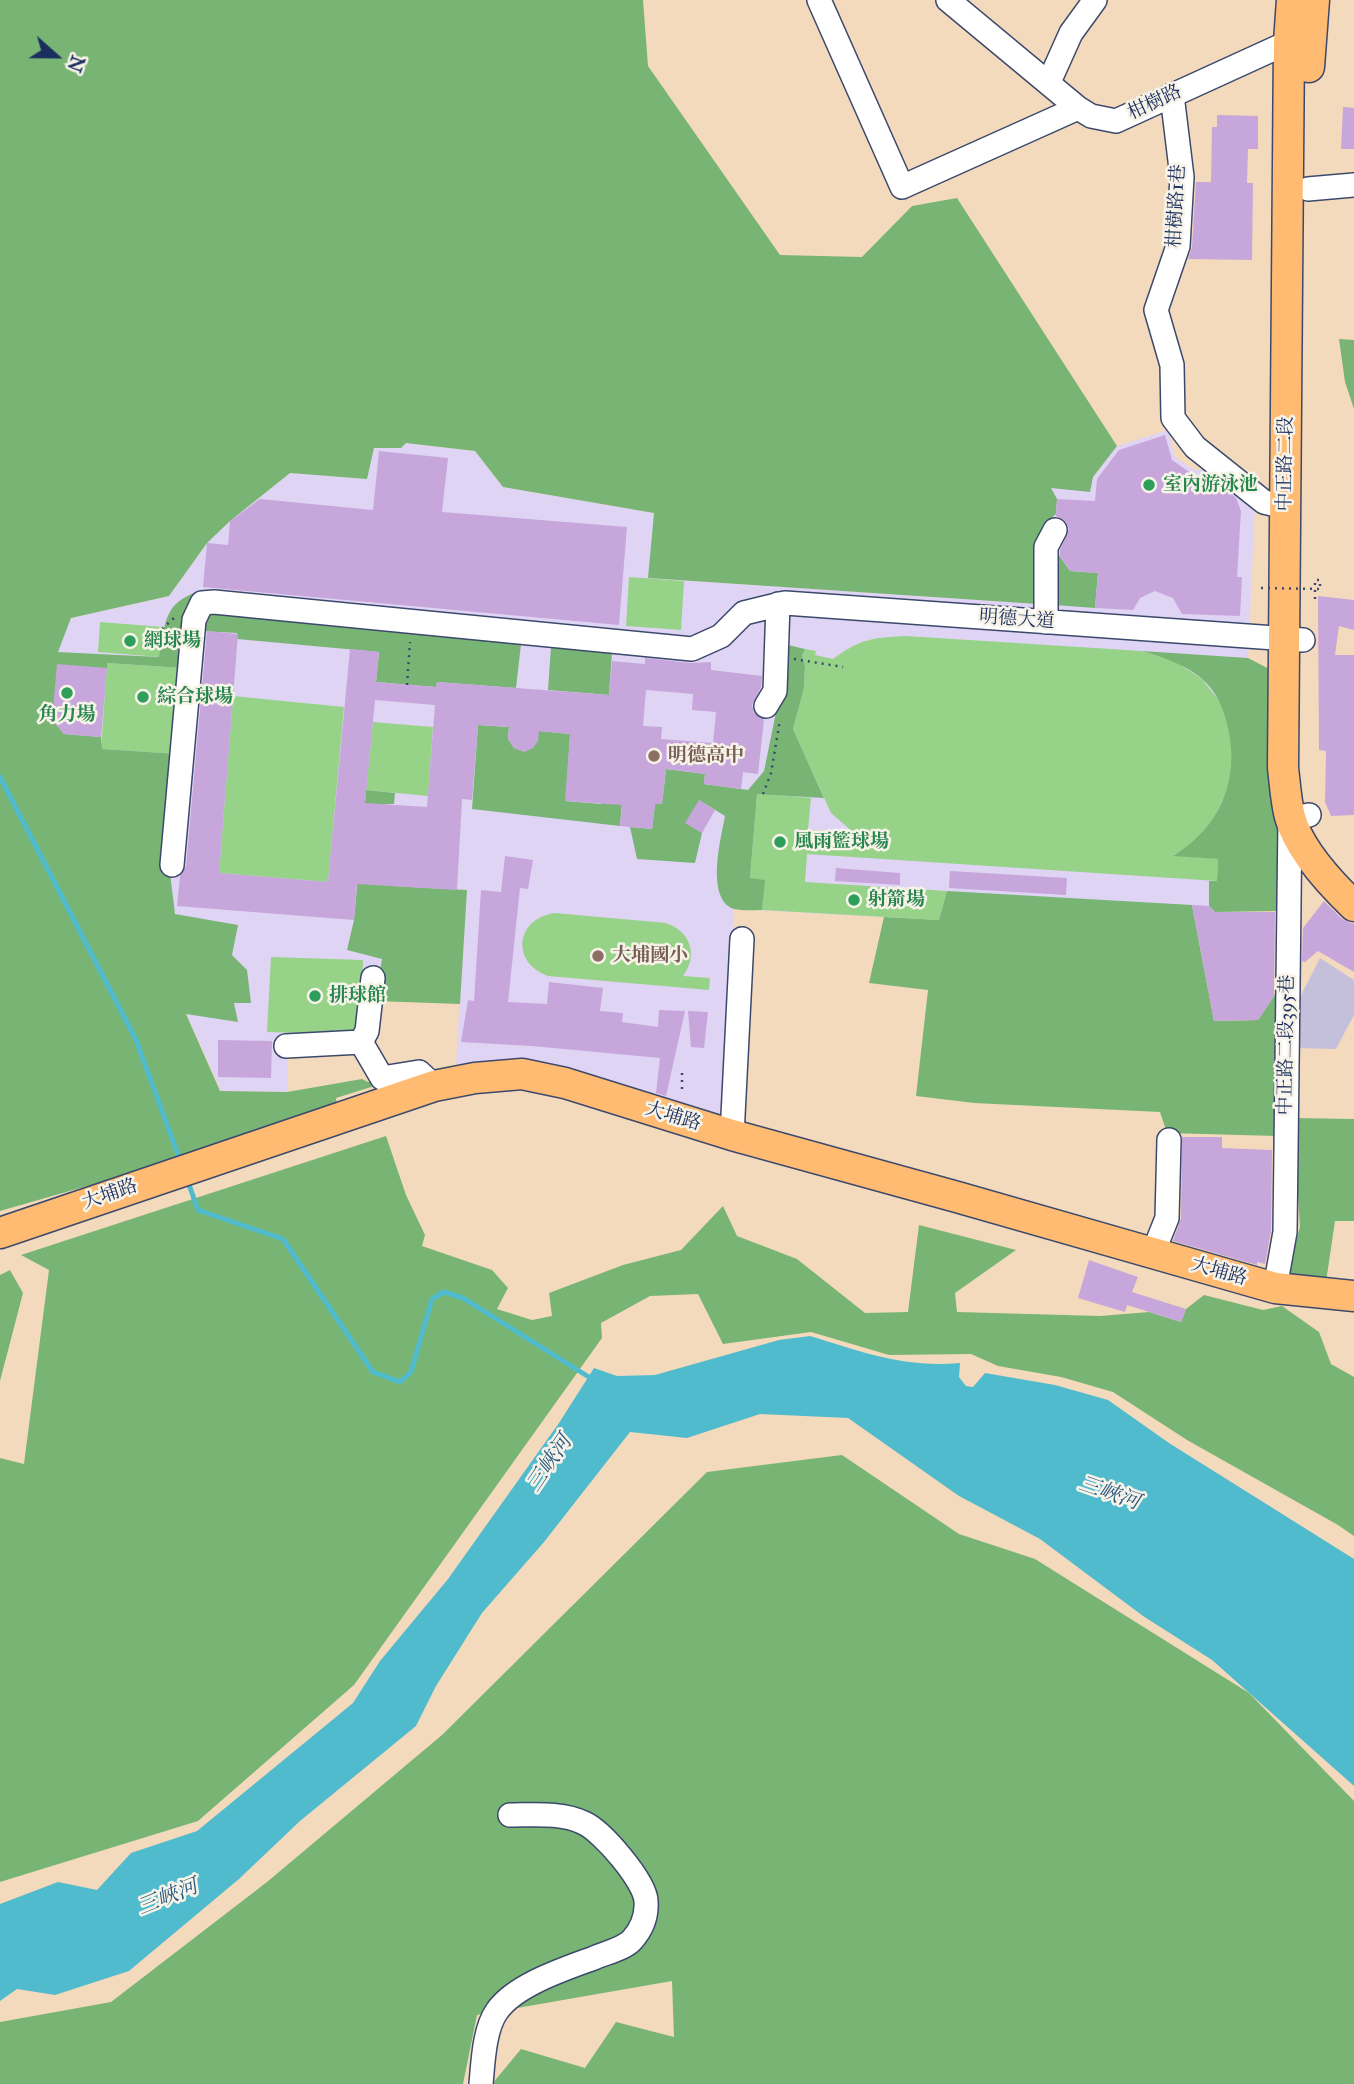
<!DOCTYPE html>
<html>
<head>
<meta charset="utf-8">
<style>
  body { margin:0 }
  #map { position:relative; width:1354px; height:2084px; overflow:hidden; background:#f4dabc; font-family:"IM FELL Great Primer",serif }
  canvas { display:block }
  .north { position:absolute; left:21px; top:21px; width:70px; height:70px; -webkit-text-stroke:5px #f7f3e8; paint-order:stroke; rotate:111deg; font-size:19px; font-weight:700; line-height:28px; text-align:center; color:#1b2f5e }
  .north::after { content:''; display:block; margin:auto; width:24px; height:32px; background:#1b2f5e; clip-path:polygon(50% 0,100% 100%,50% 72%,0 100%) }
</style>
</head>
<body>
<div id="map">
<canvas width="1354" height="2084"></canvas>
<div class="north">N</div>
</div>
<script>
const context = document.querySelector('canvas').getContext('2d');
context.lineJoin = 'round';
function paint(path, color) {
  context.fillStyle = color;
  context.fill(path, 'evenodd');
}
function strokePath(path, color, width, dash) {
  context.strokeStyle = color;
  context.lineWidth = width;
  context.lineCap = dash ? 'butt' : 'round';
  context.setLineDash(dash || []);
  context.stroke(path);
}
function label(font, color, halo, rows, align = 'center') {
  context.font = font + ' "IM FELL Great Primer","Noto Serif TC",serif';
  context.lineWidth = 5;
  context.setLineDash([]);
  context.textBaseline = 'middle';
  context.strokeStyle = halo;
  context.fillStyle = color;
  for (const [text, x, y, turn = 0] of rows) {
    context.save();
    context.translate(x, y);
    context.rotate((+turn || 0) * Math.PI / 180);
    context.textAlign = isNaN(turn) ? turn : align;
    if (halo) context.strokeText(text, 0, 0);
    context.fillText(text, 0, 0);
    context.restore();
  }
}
paint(new Path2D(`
  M1168 430 1175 457 1194 470H1213L1255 503 1237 908 939 920 734 909 727 1116 536 1069 456 1064 466 890 394 886 370 1032 288 1051 287 1092 221 1091 186 1013 65 766 53 720 57 652 71 618 169 596 207 543 230 521 290 473 366 479 374 448H400L406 443 475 451 503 487 655 513 649 578 983 600 1051 488 1093 477 1117 446Z`), '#e0d4f4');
paint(new Path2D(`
  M1320 958 1354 980V1015L1336 1049 1293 1048 1294 1009Z`), '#c4c0db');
paint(new Path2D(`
  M629 577 684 581 681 630 626 626Z
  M100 622 162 627 160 657 98 652Z
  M906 636 1142 651 1173 660 1202 679 1224 707 1232 745 1230 784 1215 816 1194 843 1174 855 1218 859 1217 881 807 854 805 882 947 891 939 920 762 910 764 880 750 879 757 793 811 798 808 830 853 832 831 813 793 729 804 688 805 666 802 656 805 649 816 651 815 655 833 659C862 638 872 638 906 636Z
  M107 663 183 668 178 754 101 749Z
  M233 696 344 707 328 882 219 873Z
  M373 722 433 727 428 796 366 790Z
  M555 913 666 923C690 931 699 955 683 976L710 978 709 990 548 976C510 962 516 918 555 913Z
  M271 957 363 960 360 1035 267 1032Z`), '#96d388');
paint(new Path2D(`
  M0 0H643L648 66 780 255 862 257 912 206 957 198 1117 446 1093 477 1090 492 1051 488 1057 499 1056 514C1031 533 1038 575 1038 604L648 578 654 513 503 487 475 451 406 443 401 448H374L367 479 290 473 230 521 207 543 169 596 71 618 58 652 159 657C165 622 164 600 204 590L189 620 183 668 107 663V669L53 720 64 734 101 737 102 749 178 754 169 865 175 914 238 925 232 955 247 970 251 1003H234L238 1022 186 1014 220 1091 287 1092 362 1079 368 1082 400 1077V1078L336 1098 338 1114 0 1211Z
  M1339 339 1354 340V409L1345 382Z
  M1054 548 1070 571 1098 573 1095 608 1055 605Z
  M213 608 521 644 516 688 437 682 436 687 376 682 379 652 237 639V633L199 631Z
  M784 644 805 649 802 656 805 666 804 688 793 729 824 798 757 794 750 878 765 880 762 910C754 910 742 911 734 909 705 899 721 838 725 816L699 800 702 833 695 863 637 859 630 827 652 829 655 804H662L666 769 705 774 704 784 748 790 764 771 783 678Z
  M551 647 612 652 609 695 548 690Z
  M1142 651 1248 658 1277 673 1282 820 1280 911 1215 912 1209 906V881H1217L1218 859 1173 856C1219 828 1240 781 1228 728 1224 709 1216 690 1200 677 1183 664 1163 657 1142 651Z
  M478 725 509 727 508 739 514 748 539 731 570 734 566 801 601 804 605 742 627 744 620 826 472 809Z
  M366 790 395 793 394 804H385L394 886 467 890 460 1004 375 1001 382 959 347 950 354 920Z
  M947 891 1192 905 1214 1021 1258 1020 1280 987 1277 1136 1167 1133 1160 1112 974 1103 916 1096 928 990 869 983 884 917 939 920Z
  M1293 1118 1354 1119V1221H1335L1326 1282H1284L1300 1227Z
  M386 1136 406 1195 425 1235 422 1246 492 1270 508 1288 497 1309 532 1320 552 1316 549 1293 623 1265 681 1250 723 1206 737 1236 797 1259 865 1313 908 1312 919 1225 1016 1250 955 1293 957 1312 1100 1316 1149 1312 1181 1322 1186 1309 1204 1295 1263 1310 1282 1306 1319 1332 1331 1364 1354 1377V1536L1338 1525 1187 1440 1113 1392 1061 1377 998 1366 971 1354 889 1355 811 1332 723 1344 698 1294 650 1296 601 1323 602 1338 354 1685 198 1821 0 1882V1458L24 1464 49 1270 21 1255Z
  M10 1270 23 1293 0 1381V1275Z
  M842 1455 959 1534 1035 1559 1249 1693 1354 1801V2084H492L521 2049 585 2068 616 2022 674 2037 672 1981 477 2015 463 2084H0V2022L111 2002 267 1882 442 1735 707 1472Z`), '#78b574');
paint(new Path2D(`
  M810 1336C863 1352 903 1368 960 1363L959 1377 966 1386 973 1387 985 1373 1055 1385 1108 1400 1169 1443 1354 1559V1786L1212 1660 1143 1616 1040 1539 959 1496 848 1418 760 1414 687 1438 630 1432 544 1542 482 1613 436 1686 416 1726 300 1821 239 1879 129 1971 55 1995 17 1989 0 2001V1904L58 1882 97 1890 131 1853 197 1831 353 1703 380 1661 448 1579 559 1423 594 1368 617 1376 655 1375 779 1340Z`), '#51bbce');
strokePath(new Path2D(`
  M0 777 136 1040 180 1160
  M187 1179 198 1210 283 1239 373 1372 400 1382 411 1372 432 1299 444 1292 463 1298 592 1379`), '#51bbce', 5);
paint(new Path2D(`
  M1343 107 1354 108V149H1341Z
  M1217 115 1258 116V149H1248L1247 183H1253L1252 260 1188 259 1192 247 1196 182H1211L1212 127H1217Z
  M1165 435 1172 460 1198 478 1226 490 1236 498 1241 511 1237 577H1242L1240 616 1182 614 1173 598 1155 591 1140 598 1133 610 1095 608 1098 573 1070 571 1060 556V550L1069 529 1066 522 1056 516 1057 499 1095 501 1097 479 1119 450Z
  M379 451 448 458 442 512 627 527 619 625 203 587 207 543 228 545 230 521 260 499 373 510Z
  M1318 596 1354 600V630L1339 626 1335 655H1354V815L1331 816 1325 802 1326 751 1319 750Z
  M207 631 238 634 219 873 328 882 350 649 379 652 376 682 436 687 437 682 609 695 612 661 645 664V658L691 663 711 662V670L762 676 761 687 752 705 754 713 764 720 758 774 743 772 741 789 704 784 705 774 666 769 662 804H655L652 829 620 826 622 805 565 801 570 734 539 731 538 741 533 748 524 752 514 748 508 739 509 727 478 725 472 800 462 799 457 890 357 884 354 920 177 906 180 876 186 866ZM646 690 693 694 692 710 716 712 713 743 661 739 662 727 643 726ZM375 700 435 705 427 807 365 803Z
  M57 664 107 668 101 737 64 734 52 720Z
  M699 800 715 810 702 833 685 823Z
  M505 856 533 860 528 889 520 888 508 1002 547 1004 549 982 603 988 600 1011 623 1013 622 1022 658 1027 659 1010 685 1011 666 1096 656 1093 660 1058 532 1046 461 1042 468 1000 474 1001 481 890 501 892Z
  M836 868 900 873V885L835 881Z
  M950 871 1067 878 1066 895 949 888Z
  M1324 901 1342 919 1354 924V972L1318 951 1305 962 1302 961 1303 928Z
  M1192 905 1209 906 1215 912H1275L1274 996 1258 1020 1214 1021Z
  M688 1011 708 1012 704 1048 691 1047Z
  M218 1040 272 1041 271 1078 218 1077Z
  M1182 1137H1222V1148L1272 1150 1271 1231 1265 1264 1257 1262V1265L1173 1241 1181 1218Z
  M1089 1260 1138 1277 1132 1292 1186 1309 1181 1322 1127 1305 1125 1312 1078 1298Z`), '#c7a6db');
const minor = new Path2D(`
  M819 0 902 187 1078 108
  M948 0 1078 108 1091 116 1116 121 1289 42H1302
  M1049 82 1071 33 1095 0
  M1172 95 1182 177 1178 246 1156 310 1172 365 1173 418 1195 447 1264 502 1285 507
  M1308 189 1354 185
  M1046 622V547L1055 530
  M766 706 775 691 778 604
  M172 865 194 620 202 603 214 602 692 649 721 636 744 613 785 603 1303 640
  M361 1042 367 1031 373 978
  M286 1046 361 1042 382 1078 419 1072 434 1086
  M732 1135 742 939
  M1153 1253 1167 1218 1169 1140
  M1275 1288 1285 1232 1290 819 1309 815
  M481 2084C483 2063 484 2029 497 2011 515 1985 564 1969 594 1958 605 1953 624 1949 632 1940 642 1929 647 1915 646 1901 645 1881 602 1831 584 1823 562 1812 533 1815 510 1815`);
const major = new Path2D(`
  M1292 0 1289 42 1283 768C1285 784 1286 802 1290 817 1299 850 1330 883 1354 906
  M1309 67 1314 0
  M0 1233 434 1086 475 1078 522 1074 565 1083 732 1135 957 1197 1275 1288 1354 1296`);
strokePath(minor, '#3c496c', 26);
strokePath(major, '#3c496c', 33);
strokePath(new Path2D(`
  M1315 599V580H1320V589
  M162 629 175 617
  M794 659 843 667
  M407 685 410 642
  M763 794 771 773 780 720
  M682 1073V1094`), '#3c496c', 2.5, [2, 5]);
strokePath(minor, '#fff', 23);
strokePath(major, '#ffbb71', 30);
strokePath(new Path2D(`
  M1261 588 1320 589`), '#3c496c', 2.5, [2, 5]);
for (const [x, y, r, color] of [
  [1149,485,7,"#2e9e5b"],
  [130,641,7,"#2e9e5b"],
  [67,693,7,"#2e9e5b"],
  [143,697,7,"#2e9e5b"],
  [654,756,7,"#8d6e63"],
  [780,842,7,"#2e9e5b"],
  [854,900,7,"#2e9e5b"],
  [598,956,7,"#8d6e63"],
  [315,996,7,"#2e9e5b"]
]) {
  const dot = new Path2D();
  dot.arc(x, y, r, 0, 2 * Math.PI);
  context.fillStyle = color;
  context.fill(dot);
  strokePath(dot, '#f7f3e8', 2.5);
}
label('19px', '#1b2f5e', '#f7f3e8', [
  ["柑樹路",1155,103,-25],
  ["柑樹路1巷",1177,206,-87],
  ["中正路二段",1286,464,-89],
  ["明德大道",1017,620,4],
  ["中正路二段395巷",1287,1045,-89],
  ["大埔路",673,1117,17],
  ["大埔路",110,1195,-19],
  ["大埔路",1219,1272,16]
]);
label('bold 19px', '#27864d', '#f7f3e8', [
  ["室內游泳池",1163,485],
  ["網球場",144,641],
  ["綜合球場",157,697],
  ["角力場",67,715,"center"],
  ["風雨籃球場",794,842],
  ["射箭場",868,900],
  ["排球館",329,996]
], 'left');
label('bold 19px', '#785e54', '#f7f3e8', [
  ["明德高中",668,756],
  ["大埔國小",612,956]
], 'left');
label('italic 21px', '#2b5980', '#f7f3e8', [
  ["三峽河",550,1464,-56],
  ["三峽河",1109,1494,19],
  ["三峽河",168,1898,-22]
]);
</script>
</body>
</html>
